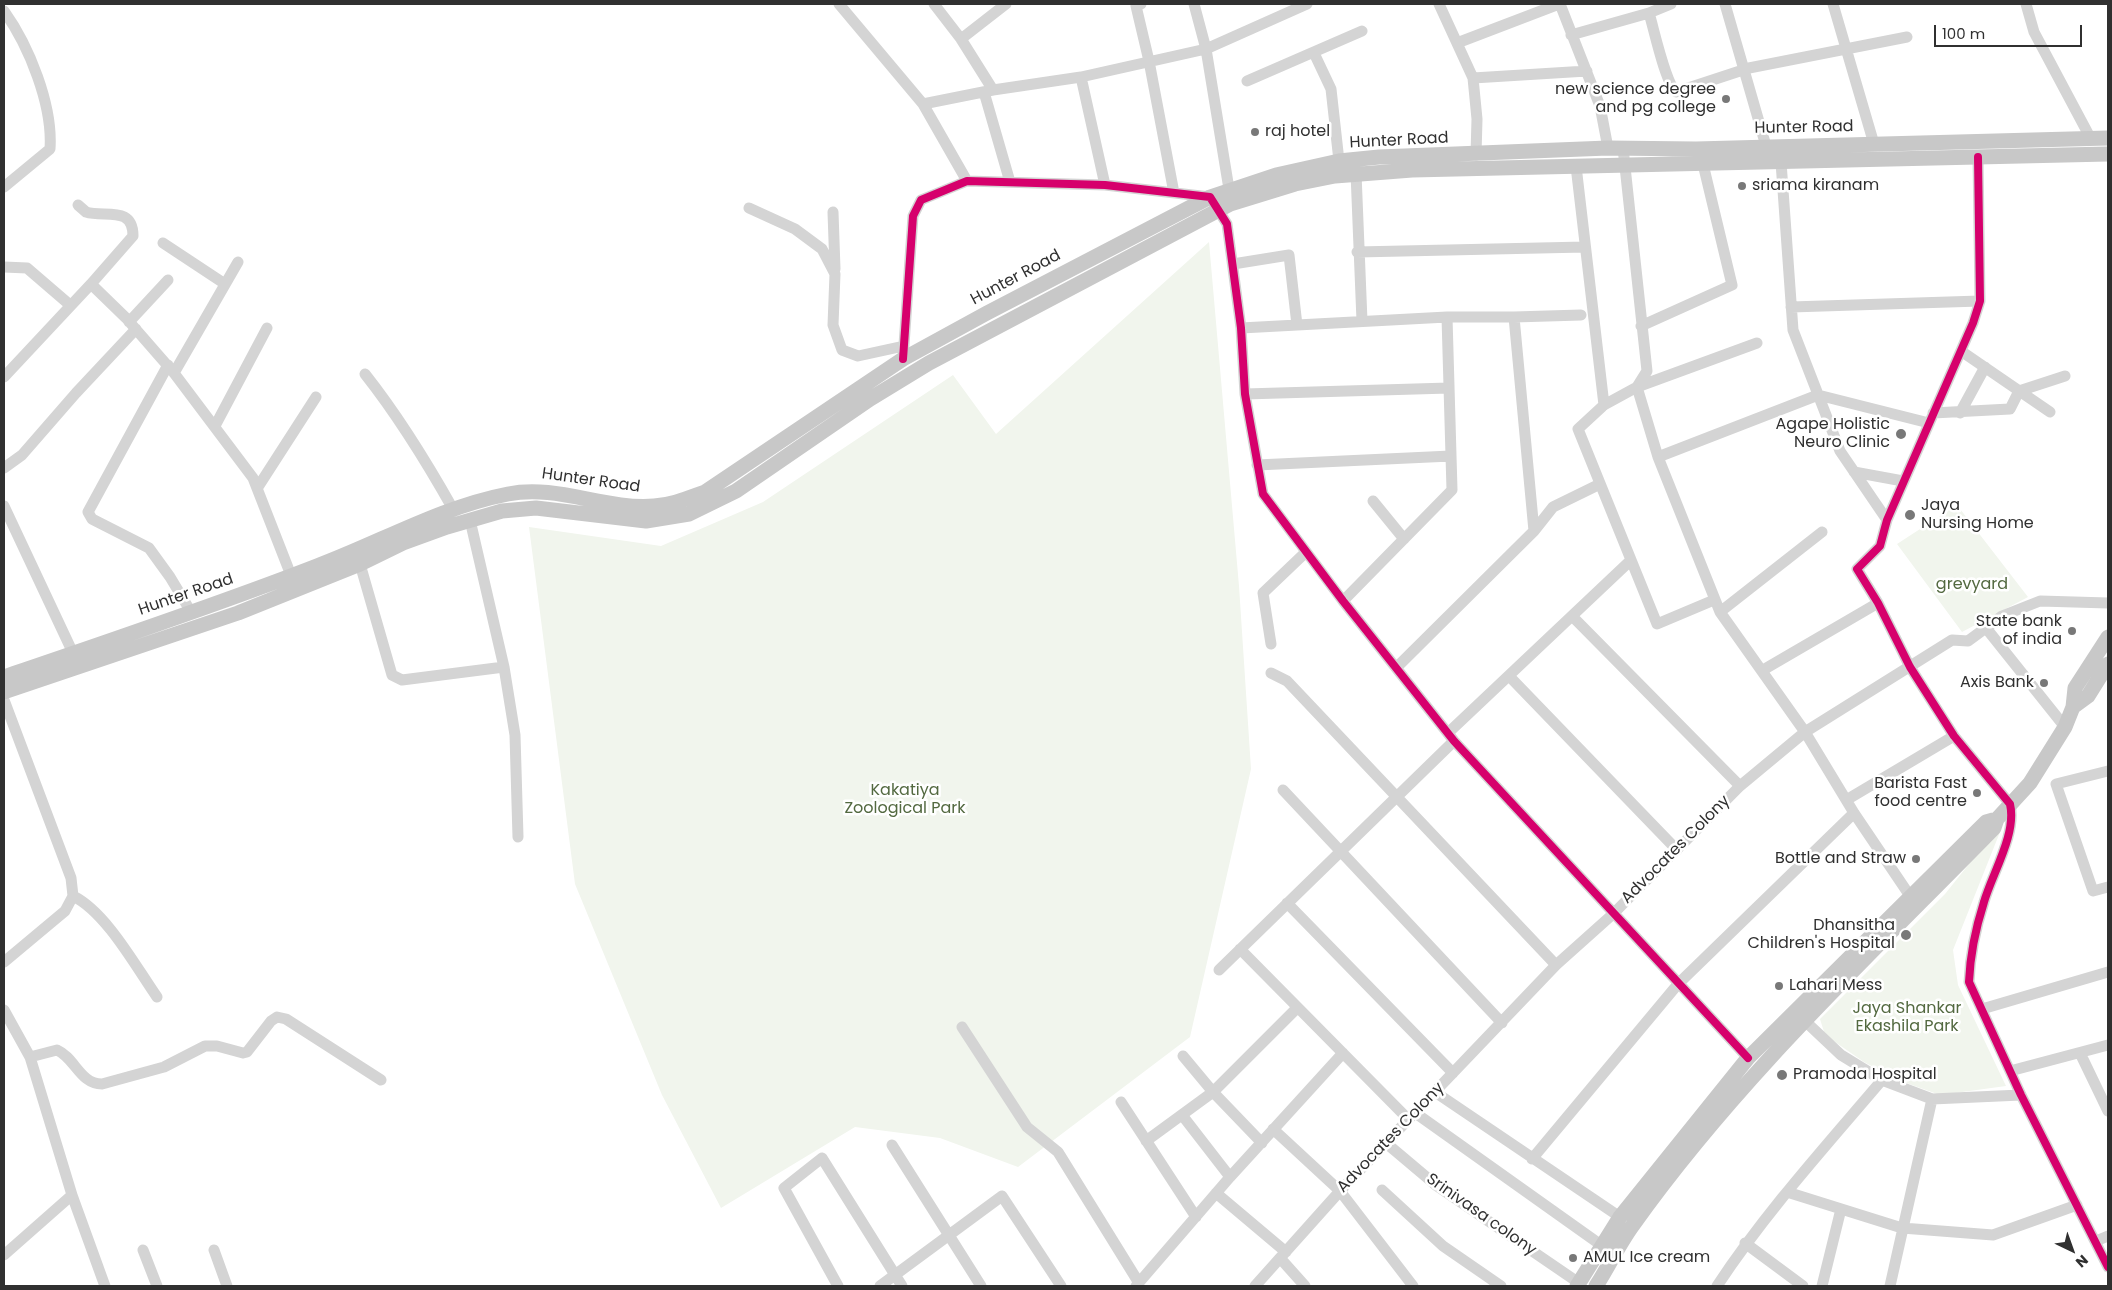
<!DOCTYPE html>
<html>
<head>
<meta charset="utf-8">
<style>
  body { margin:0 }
  #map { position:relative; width:2112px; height:1290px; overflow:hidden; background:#fff; font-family:Poppins,sans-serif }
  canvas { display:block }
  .frame { position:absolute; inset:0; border:5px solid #303030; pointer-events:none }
  .north { position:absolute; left:2047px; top:1225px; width:50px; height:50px; -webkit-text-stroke:4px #fff; paint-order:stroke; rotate:138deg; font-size:14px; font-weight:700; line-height:20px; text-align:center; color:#303030 }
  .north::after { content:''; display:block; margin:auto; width:18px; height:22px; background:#303030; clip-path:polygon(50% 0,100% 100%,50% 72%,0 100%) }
  .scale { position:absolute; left:1934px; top:25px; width:148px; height:22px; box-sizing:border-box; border:2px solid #303030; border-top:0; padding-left:6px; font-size:15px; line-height:18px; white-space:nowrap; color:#303030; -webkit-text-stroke:4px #fff; paint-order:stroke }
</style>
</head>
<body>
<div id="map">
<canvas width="2112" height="1290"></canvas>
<div class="frame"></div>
<div class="north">N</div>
<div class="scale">100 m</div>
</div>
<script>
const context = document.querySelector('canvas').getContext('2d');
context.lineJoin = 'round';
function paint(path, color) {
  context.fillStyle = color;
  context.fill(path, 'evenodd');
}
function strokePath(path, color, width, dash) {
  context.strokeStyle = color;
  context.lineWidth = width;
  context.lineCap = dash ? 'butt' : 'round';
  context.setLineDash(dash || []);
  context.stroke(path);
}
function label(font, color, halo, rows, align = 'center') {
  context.font = font + ' Poppins,sans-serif';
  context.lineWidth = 5;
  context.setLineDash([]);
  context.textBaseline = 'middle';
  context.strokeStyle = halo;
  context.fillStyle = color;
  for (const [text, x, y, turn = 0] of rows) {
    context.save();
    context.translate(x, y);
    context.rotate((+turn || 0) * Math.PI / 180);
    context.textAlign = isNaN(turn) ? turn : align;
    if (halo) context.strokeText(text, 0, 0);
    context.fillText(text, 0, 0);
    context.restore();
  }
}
paint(new Path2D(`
  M1209 242 1239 586 1251 769 1190 1037 1018 1167 940 1138 855 1127 721 1208 662 1095 575 884 529 527 661 546 763 502 953 375 996 434Z
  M1957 505 2028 597 1962 632 1897 544Z
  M1997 829 2000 832 1953 950 1958 985 2006 1086 1940 1095 1898 1080 1864 1062 1825 1035 1820 1019 1945 894Z`), '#f1f5ed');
strokePath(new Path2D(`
  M839 4 923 104 967 181
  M934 4 961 39 993 90
  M1141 4 1136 6 1149 61 1174 193
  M1194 4 1206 49 1229 189
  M1439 4 1473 78 1477 119 1476 155
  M1560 4 1600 106 1608 148
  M1725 4 1766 146
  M1833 4 1874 144
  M2026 4 2034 32 2091 139
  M4 11C29 46 53 105 50 149L4 187
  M1649 13C1654 29 1665 82 1676 92L1749 68 1907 37
  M1571 35 1649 13 1671 4
  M961 39 1006 4
  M1457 43 1559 4
  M1314 53 1331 89 1339 161
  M1081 77 1105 185
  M1473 78 1587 71
  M1247 81 1362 31
  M984 92 1010 182
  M923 104 993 90 1081 77 1206 49 1307 4
  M1623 148 1647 371 1637 387 1658 457 1720 612 1805 732 1854 813 1910 896
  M1978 157 1980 301 1973 323 1887 520 1880 546 1857 569 1878 603 1910 667 1954 736 2010 804C2017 834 1992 874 1984 902 1976 927 1970 956 1969 982L2021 1095 2108 1267
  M1781 162 1793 330 1840 451 1887 520
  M1576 166 1604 405
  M1356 173 1362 321
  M78 205 86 212C104 218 133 205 133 236L91 284 126 318 174 373 253 478 294 583
  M749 208 795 229 822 249 835 274 833 325 842 350 858 356 904 346
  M833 212 835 269
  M163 243 225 284
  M1357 252 1585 247
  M1233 264 1289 255 1297 325
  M4 267 27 268 70 305
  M1791 307 1980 301
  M1514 317 1581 315
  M129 322 168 280
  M1641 326 1732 285 1703 164
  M1241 328 1447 317H1514L1534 531
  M1961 351 2050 412
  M903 359 913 216 921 200 967 181 1105 185 1210 197 1227 224 1241 328 1245 394 1263 494 1343 601 1454 741 1748 1058
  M168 365 88 512 92 519 149 548 170 577 191 612
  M174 373 238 262
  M365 374C399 417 426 461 453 509
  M4 377 91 284
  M1245 394 1449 388
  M1933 413 2010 409 2019 391 2065 376
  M1960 413 1985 367
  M215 426 267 328
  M1658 457 1818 395 1929 423
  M1257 465 1451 456
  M4 468 22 455 76 393 136 329
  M1854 472 1903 481
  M258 487 316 397
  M1373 501 1404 539
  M4 506 73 653
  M470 520 504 667 515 735 518 837
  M360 564 392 675 402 680 504 667
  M1714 600 1657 624 1578 429 1604 405 1637 387 1757 343
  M1343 601 1452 490 1447 317
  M1720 612 1822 532
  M1572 616 1740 786
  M1986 628 2065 727
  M1271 644 1263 593 1306 552
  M1396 668 1534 531 1553 507 1600 484
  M1763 670 1878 603
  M1271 673 1287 681 1556 965
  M1509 676 1677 850
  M4 700 71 878 73 896 65 911 4 962
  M1448 733 1630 561
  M2108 771 2056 784 2093 891 2108 887
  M1283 790 1502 1023
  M1848 799 1954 736
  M73 896C106 912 136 967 157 997
  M1287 903 1453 1073
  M1240 949 1408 1119
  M1219 970 1454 741
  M1982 1009 2108 972
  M4 1010 30 1057 72 1195 105 1286
  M1805 1021 1841 1055 1882 1080 1932 1099 2021 1095
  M962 1027 1027 1127 1058 1152 1139 1283
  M2080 1053 2108 1111
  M1183 1056 1213 1092 1262 1143
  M30 1057 57 1050C75 1058 80 1084 102 1084L164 1067 205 1046H217L243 1053 247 1052 271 1021 277 1017 286 1019 381 1080
  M2010 1071 2108 1045
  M1435 1092 1620 1217
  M1121 1102 1196 1217
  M1414 1112 1601 1245
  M1182 1115 1230 1177
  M1273 1129 1340 1191 1413 1286
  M1146 1141 1213 1092 1297 1008
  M1386 1143 1437 1186 1579 1283
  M892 1145 981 1286
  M1532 1159 1678 984 1854 813
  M1382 1190 1443 1246 1501 1286
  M1787 1192 1902 1228 1993 1235 2077 1205
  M1216 1193 1286 1252
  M2096 1241 2108 1236
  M1745 1243 1803 1286
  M143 1250 157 1286
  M214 1250 227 1286
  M4 1255 72 1195
  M1280 1258 1305 1286
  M838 1286 784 1188 822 1158 902 1286
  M880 1286 1002 1196 1061 1286
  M1136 1286 1230 1177 1343 1053
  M1255 1286 1340 1191 1556 965 1613 914 1740 786 1805 732 1952 640 1968 641 2002 616 2040 601 2108 603
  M1717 1286C1766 1212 1825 1147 1882 1080
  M1822 1286 1841 1209
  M1890 1286 1932 1099`), '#d4d4d4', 11);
strokePath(new Path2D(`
  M4 677C109 641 214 606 317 566 381 542 441 507 508 494 557 484 605 510 654 506 672 505 688 498 705 492L903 359 987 313 1210 197 1276 175 1339 161 1379 157 1608 148 1696 149 2108 138
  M4 692 238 613 360 564 403 543 447 527 502 511 536 508 646 521 689 514 736 491 870 399 929 363 1230 204 1295 184 1335 176 1412 170 2108 154
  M2073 707 2088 696 2108 664
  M1577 1286 1620 1217 1748 1058 1986 822 1993 820
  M1596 1286C1609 1266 1619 1244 1633 1225 1737 1079 1869 956 1994 828L1997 819 2030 783 2065 727 2073 707 2075 688 2108 637`), '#c8c8c8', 15);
strokePath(new Path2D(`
  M1978 157 1980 301 1973 323 1887 520 1880 546 1857 569 1878 603 1910 667 1954 736 2010 804C2017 834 1992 874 1984 902 1976 927 1970 956 1969 982L2021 1095 2108 1267
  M903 359 913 216 921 200 967 181 1105 185 1210 197 1227 224 1241 328 1245 394 1263 494 1343 601 1454 741 1748 1058`), '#d6006c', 8);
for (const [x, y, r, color] of [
  [1726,99,5,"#787878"],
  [1255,132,5,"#787878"],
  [1742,186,5,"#787878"],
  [1901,434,6,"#787878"],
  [1910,515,6,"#787878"],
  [2072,631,5,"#787878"],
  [2044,683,5,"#787878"],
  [1977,793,5,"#787878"],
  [1916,859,5,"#787878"],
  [1906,935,6,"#787878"],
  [1779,986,5,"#787878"],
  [1782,1075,6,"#787878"],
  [1573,1258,5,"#787878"]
]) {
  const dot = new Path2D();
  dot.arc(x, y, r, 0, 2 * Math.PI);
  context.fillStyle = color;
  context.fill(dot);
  strokePath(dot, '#fff', 2);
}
label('16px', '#303030', '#fff', [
  ["new science degree",1716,90],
  ["and pg college",1716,108],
  ["raj hotel",1265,132,"left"],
  ["sriama kiranam",1752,186,"left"],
  ["Agape Holistic",1890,425],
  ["Neuro Clinic",1890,443],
  ["Jaya",1921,506,"left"],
  ["Nursing Home",1921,524,"left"],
  ["State bank",2062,622],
  ["of india",2062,640],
  ["Axis Bank",2034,683],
  ["Barista Fast",1967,784],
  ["food centre",1967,802],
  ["Bottle and Straw",1906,859],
  ["Dhansitha",1895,926],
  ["Children's Hospital",1895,944],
  ["Lahari Mess",1789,986,"left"],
  ["Pramoda Hospital",1793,1075,"left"],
  ["AMUL Ice cream",1583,1258,"left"]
], 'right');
label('16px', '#303030', '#fff', [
  ["Hunter Road",1804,128,-1],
  ["Hunter Road",1399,141,-3],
  ["Hunter Road",1016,278,-28],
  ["Hunter Road",591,481,8],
  ["Hunter Road",186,595,-19],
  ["Advocates Colony",1676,850,-45],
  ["Advocates Colony",1391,1138,-46],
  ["Srinivasa colony",1481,1215,35]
]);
label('16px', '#536940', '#fff', [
  ["grevyard",1972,585],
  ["Kakatiya",905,791],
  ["Zoological Park",905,809],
  ["Jaya Shankar",1907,1009],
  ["Ekashila Park",1907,1027]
]);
</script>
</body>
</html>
